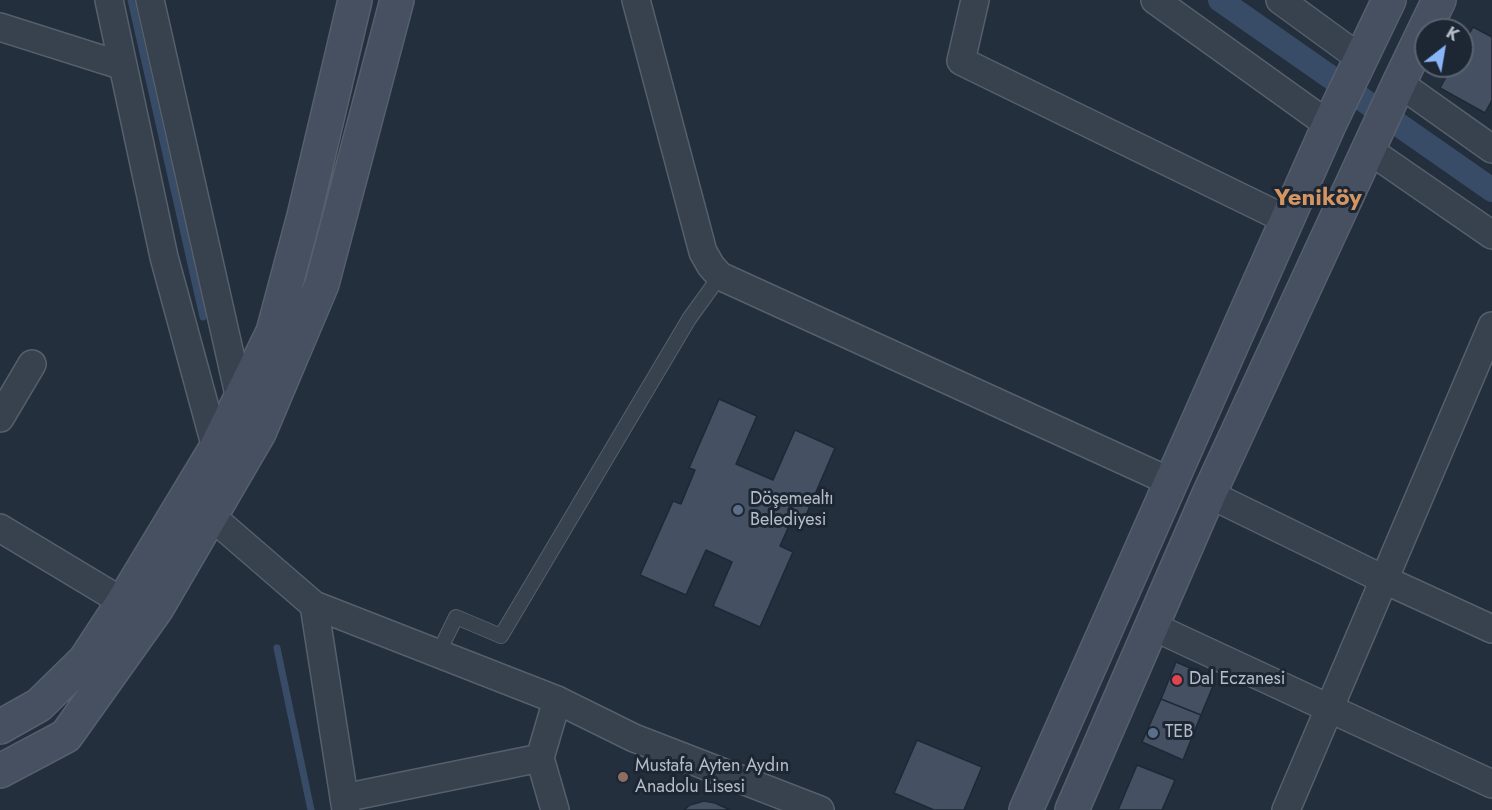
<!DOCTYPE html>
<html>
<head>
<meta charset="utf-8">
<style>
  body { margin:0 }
  #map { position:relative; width:1492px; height:810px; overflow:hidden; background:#242f3e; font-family:Jost,sans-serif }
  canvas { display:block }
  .north { position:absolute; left:1414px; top:18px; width:60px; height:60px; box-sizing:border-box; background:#1d2633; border:2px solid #59626f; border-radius:50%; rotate:31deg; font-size:16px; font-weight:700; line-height:24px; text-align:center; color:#b4bcc9 }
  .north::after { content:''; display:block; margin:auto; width:21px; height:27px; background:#8ab4f8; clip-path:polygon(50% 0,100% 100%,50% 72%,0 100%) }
</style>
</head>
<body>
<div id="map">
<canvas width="1492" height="810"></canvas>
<div class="north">K</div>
</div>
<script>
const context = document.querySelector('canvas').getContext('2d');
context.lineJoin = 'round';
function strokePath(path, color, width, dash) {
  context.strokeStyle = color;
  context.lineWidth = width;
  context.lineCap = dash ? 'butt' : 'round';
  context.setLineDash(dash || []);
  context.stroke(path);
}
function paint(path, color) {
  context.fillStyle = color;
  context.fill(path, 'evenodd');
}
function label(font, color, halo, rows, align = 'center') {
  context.font = font + ' Jost,sans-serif';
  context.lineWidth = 6;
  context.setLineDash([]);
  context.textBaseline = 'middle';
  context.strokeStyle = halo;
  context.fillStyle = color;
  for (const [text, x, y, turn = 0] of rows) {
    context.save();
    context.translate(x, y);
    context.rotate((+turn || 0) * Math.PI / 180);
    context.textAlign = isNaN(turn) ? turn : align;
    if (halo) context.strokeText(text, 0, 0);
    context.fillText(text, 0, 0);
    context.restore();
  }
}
strokePath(new Path2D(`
  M131 0 203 317
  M277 648 311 810`), '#394c67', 7);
strokePath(new Path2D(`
  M1220 0 1492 190`), '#394c67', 24);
const building = new Path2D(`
  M1473 27 1492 37V100L1485 113 1440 88 1452 66H1462V47Z
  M719 399 757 416 736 464 773 480 795 430 835 448 803 522 793 517 780 546 793 552 760 627 713 606 732 562 706 550 686 595 640 575 673 501 681 504 695 470 689 468Z
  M1176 662 1216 679 1201 715 1161 699Z
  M1161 699 1201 715 1183 760 1142 742Z
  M917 740 982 767 964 810H934L894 793Z
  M1137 765 1175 780 1162 810H1118Z
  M704 801 715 803 730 810H684L690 805Z`);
paint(building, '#455162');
strokePath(building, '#1f2835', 1.5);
const lane = new Path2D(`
  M438 654 456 617 501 636 689 319 720 276`);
const street = new Path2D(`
  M109 0 164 257 216 448 221 459
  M150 0 240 399 245 408
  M636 0 703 252 711 266 720 276 1171 482
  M975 0 961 61 1287 220
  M1155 0 1329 125
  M1280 0 1361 59
  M0 27 123 66
  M1399 83 1492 149
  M1369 150 1492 235
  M0 418 32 364
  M1209 494 1385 580 1492 629
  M211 516 314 605 346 810
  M0 528 123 602
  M314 605 557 700 634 738 820 810
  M1152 626 1492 784
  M540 758 555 810
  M344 798 540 758 557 700
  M1286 810 1492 326`);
const secondary = new Path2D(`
  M0 727 39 705 85 660 123 602 216 448 273 332 304 216 355 0
  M0 771 66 736 157 608 259 433 322 284 397 0
  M1026 810 1329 125 1389 0
  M1072 810 1209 494 1399 83 1439 0`);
strokePath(lane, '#565f6c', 16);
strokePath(street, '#565f6c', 30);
strokePath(secondary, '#565f6c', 36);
strokePath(lane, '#38414e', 14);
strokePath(street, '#38414e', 27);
strokePath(secondary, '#465061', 33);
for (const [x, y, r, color] of [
  [738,510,6,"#5c6f8a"],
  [1177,680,6,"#e0444e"],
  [1153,733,6,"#5c6f8a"],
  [623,777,6,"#8d6e63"]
]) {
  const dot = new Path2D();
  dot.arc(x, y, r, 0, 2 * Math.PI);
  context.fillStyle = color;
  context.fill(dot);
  strokePath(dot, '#1d2633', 2);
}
label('18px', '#b4bcc9', '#1d2633', [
  ["Döşemealtı",750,500],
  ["Belediyesi",750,521],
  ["Dal Eczanesi",1189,680],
  ["TEB",1165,733],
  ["Mustafa Ayten Aydın",635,767],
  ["Anadolu Lisesi",635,788]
], 'left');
label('bold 24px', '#d59563', '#1d2633', [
  ["Yeniköy",1318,199]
]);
</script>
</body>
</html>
